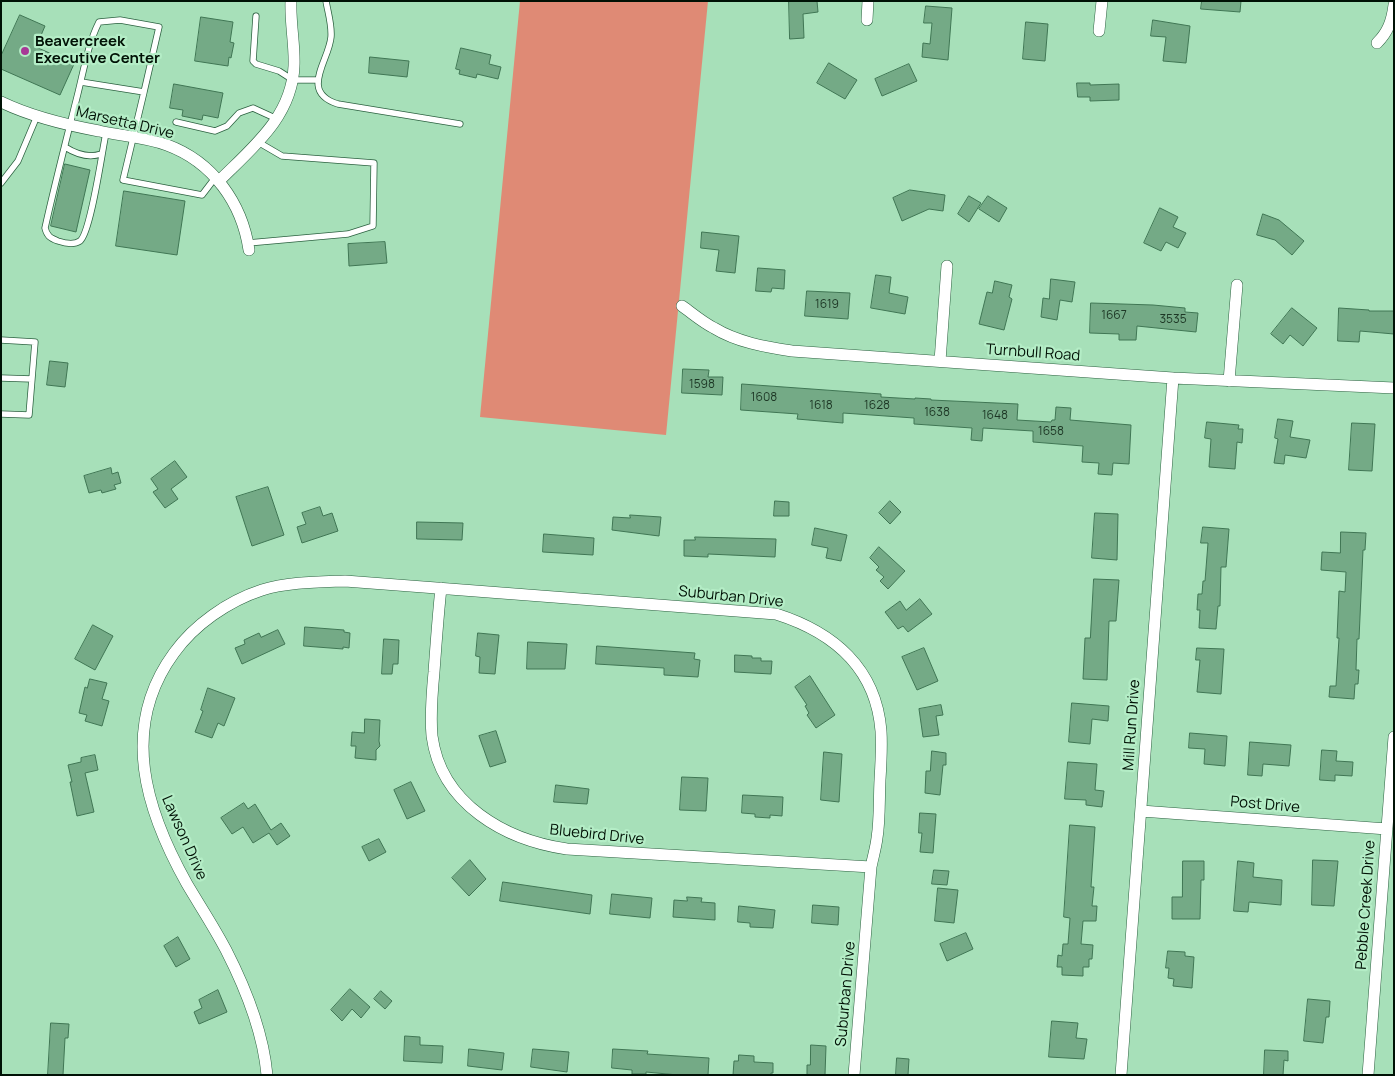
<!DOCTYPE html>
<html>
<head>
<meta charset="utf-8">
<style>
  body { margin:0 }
  #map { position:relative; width:1395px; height:1076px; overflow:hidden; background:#a7e0b9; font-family:Manrope,sans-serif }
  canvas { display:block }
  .frame { position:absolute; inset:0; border:2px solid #001105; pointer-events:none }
</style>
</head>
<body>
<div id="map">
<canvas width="1395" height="1076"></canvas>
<div class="frame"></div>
</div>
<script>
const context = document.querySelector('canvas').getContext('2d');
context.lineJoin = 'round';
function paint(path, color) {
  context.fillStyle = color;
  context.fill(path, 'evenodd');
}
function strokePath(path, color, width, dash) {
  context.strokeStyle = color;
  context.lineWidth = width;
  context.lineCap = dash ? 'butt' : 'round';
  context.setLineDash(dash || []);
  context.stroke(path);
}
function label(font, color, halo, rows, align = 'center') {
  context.font = font + ' Manrope,sans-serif';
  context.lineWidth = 4.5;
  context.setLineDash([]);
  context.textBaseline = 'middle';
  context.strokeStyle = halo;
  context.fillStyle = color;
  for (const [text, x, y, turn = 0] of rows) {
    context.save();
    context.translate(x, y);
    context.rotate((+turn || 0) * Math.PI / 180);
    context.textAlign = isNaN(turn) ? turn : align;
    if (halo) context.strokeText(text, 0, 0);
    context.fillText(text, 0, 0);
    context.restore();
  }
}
paint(new Path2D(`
  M520 1H708L666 435 480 417Z`), '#df8a75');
const building = new Path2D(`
  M789 1H817L818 12 803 14 804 38 790 39Z
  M1202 1H1241L1240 12 1201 9Z
  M926 6 952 8 948 60 922 57 923 43 930 44 932 23H924Z
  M20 15 45 26 36 47 74 64 60 95 1 69V56Z
  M201 17 233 22 230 42 234 43 231 58 229 57 228 66 195 61Z
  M1153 20 1190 26 1186 63 1163 61 1166 37 1151 36Z
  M1026 22 1048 24 1045 61 1023 59Z
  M461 48 491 55 489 64 501 67 498 79 477 74 476 78 459 74 460 70 456 69Z
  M370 57 409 61 407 77 369 73Z
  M829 63 857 80 845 99 817 83Z
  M909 64 917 81 882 96 875 79Z
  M1077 83H1090V85L1119 84V100L1090 101V97H1078Z
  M174 84 223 93 218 118 203 115 202 120 182 116 183 110 170 108Z
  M65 164 90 170 76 232 51 226Z
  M910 190 945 195 943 211 929 209 902 221 893 198Z
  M124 191 185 201 177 255 116 246Z
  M969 196 981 203 969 222 958 214Z
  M988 196 1007 208 999 222 979 209Z
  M1160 208 1178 217 1173 227 1186 233 1178 248 1166 242 1161 251 1144 243Z
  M1263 214 1279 220 1304 241 1292 255 1275 240 1257 235Z
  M702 232 739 236 735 273 716 271 719 250 701 248Z
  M385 242 387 263 349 266 348 244Z
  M758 268 785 270 784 289 772 288 771 292 756 291Z
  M876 275 891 277 889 293 908 297 905 314 871 308Z
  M1051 279 1075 282 1072 302 1060 300 1057 320 1041 317 1043 298 1049 299Z
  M995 281 1012 285 1009 297 1012 299 1004 330 979 324 987 292 992 293Z
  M807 291 850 293 848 319 805 316Z
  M1091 303 1153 305 1185 308V312L1198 313 1196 332 1137 326 1136 340H1119V334L1090 333Z
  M1292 308 1317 328 1303 346 1290 335 1283 344 1271 334Z
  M1339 308 1369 310V311H1394V334L1360 331 1359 342 1338 341Z
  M50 361 68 363 65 387 47 385Z
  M683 369 709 370 708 377H723L722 395 682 393Z
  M742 384 881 394V397L915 399V398L931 399V400L1018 404 1017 420 1051 422 1052 420H1055L1056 407 1071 408 1070 420 1131 425 1129 464 1113 463 1112 475 1098 474 1099 463 1082 462 1083 446 1033 442V431L983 428 982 441 971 440 972 428 914 424V418L843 413V423L797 419 798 414 741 410Z
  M1278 419 1293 421 1290 437 1310 440 1306 458 1285 455 1284 464 1274 463 1278 439 1275 438Z
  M1207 422 1239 425 1238 429H1243L1242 443 1237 442 1235 469 1209 467 1211 439 1205 438Z
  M1352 423 1375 424 1372 471 1349 470Z
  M175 461 187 477 171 489 178 499 165 508 153 492 158 489 151 479Z
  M111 468 112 474 118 472 121 483 114 485 116 489 102 493 101 490 89 493 84 476Z
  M268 487 284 535 252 546 236 497Z
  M775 501 789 502V516H774Z
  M890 501 901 512 890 524 879 513Z
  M320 507 323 516 332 513 338 531 302 543 297 527 306 524 302 513Z
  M1095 513 1118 514 1117 560 1092 558Z
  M630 515 661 517 659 536 612 530 613 517 630 518Z
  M417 522 463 523 462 540 417 539Z
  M1203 527 1229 529 1226 567H1221L1220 606H1218L1216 629 1199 628 1200 610H1197L1198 594H1202L1203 581H1205L1208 543H1201Z
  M815 528 847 535 841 561 826 558 828 548 812 545Z
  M1341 532 1366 533 1365 550H1363L1359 639H1357L1356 670H1359L1358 684H1355L1354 699 1329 697 1330 686H1336L1339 638H1337L1339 591 1345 592 1346 572 1321 570 1322 552 1340 553Z
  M544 534 594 538 593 555 543 552Z
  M695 537 776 539 775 557 708 554V557L684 556V540H695Z
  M879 547 905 571 888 589 880 581 884 577 876 570 879 567 870 558Z
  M1094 579 1119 580 1116 621H1109L1107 680 1083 679 1085 638H1090Z
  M920 599 932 614 908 632 903 626 898 629 885 612 900 601 906 610Z
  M93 625 113 636 95 670 75 659Z
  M305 627 344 630V632L350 633 349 648 343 647V649L304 646Z
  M278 630 285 644 242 664 235 648 245 644 244 640 259 633 261 637Z
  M478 633 499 635 495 674 479 673 480 657 476 656Z
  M384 639 399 640 398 664H393L392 674H382Z
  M528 642 567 644 565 669H527Z
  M597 646 695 653 694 659 700 660 698 677 664 675V668L596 664Z
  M924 648 938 681 917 690 902 657Z
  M1197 648 1224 649 1221 694 1197 692 1200 660H1196Z
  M735 655 752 656V658H761V661H772L771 674 735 672Z
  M810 676 835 715 816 728 807 715 809 713 805 706 807 705 795 687Z
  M90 679 107 683 102 699 109 701 102 726 85 721 87 715 79 713 85 687 87 688Z
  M208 688 235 698 224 726 218 723 212 738 195 732 203 711 201 710Z
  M1072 703 1109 706 1108 721 1092 719 1090 744 1069 742Z
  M941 705 943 715 936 716 939 735 923 737 919 709Z
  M365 719 380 720 379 741 380 746 376 750V760L355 758 356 746H351L352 732 364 733Z
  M496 731 506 762 490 767 479 736Z
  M1190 733 1227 736 1225 766 1204 764 1205 749 1189 748Z
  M1250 742 1291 745 1289 766 1263 764 1262 776 1248 775Z
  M1322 750 1337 751 1336 761 1353 762 1352 776 1335 775V781L1320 780Z
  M932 751 946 753V765H943L940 795 925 793 926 771H930Z
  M824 752 842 754 839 802 821 800Z
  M95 755 98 770 85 773 94 812 77 816 70 782H72L68 765 81 762V758Z
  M1068 762 1097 764 1095 790 1104 791 1102 807 1086 805V800L1065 799Z
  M682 777 708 778 706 811 680 810Z
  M411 782 425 811 407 819 394 790Z
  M556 785 589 789 587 804 554 802Z
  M743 795 783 797 782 816 770 815V818L755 817V814L742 813Z
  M244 803 248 809 255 804 271 830 281 823 290 836 277 845 269 833 253 843 243 827 232 834 221 818Z
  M920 813 936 814 933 853 920 852 922 833H919Z
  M1070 825 1095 827 1091 887H1094L1092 906H1097L1096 921H1083L1081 944 1093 945 1092 959H1089V967H1083V976L1062 975V967H1057L1058 955 1062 956 1063 944H1068L1070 918 1064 917Z
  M379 839 386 852 369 861 362 847Z
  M470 860 486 879 469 896 452 878Z
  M1313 860 1338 861 1334 906 1312 905Z
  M1183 861H1204V880H1201L1200 919H1172V897H1182Z
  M1238 861 1254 863 1253 877 1282 880 1281 905 1249 902 1248 912 1234 911Z
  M934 870 949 871 947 885 932 884Z
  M503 882 592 895 590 914 500 901Z
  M938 888 958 890 954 923 935 921Z
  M612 894 652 898 650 918 610 914Z
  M687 897 702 898 701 902 715 903V920L673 917 674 900 687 901Z
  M813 905 839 907 838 925 812 923Z
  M739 906 775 910 773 928 750 927V923L738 922Z
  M966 933 973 949 947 961 940 944Z
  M178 937 190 959 176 967 164 946Z
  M1168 951 1185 952V956L1194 957 1192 988 1173 986 1174 979 1168 978 1169 968H1166Z
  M350 989 370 1007 361 1018 352 1009 342 1021 331 1010Z
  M218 990 227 1012 199 1024 194 1012 202 1008 199 1000Z
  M381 991 392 1001 385 1009 374 999Z
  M1308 999 1330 1001 1329 1017H1326L1323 1043 1304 1041Z
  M1052 1021 1078 1023 1076 1038 1087 1039 1084 1059 1049 1057Z
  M51 1023 69 1024 68 1038H65L63 1075H48Z
  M405 1036 420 1037V1045L443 1046 442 1063 404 1061Z
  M811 1045 826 1046 825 1075H807V1065H810Z
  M469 1049 504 1053 502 1070 468 1066Z
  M533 1049 569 1052 567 1072 531 1067Z
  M613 1049 648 1051 647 1054 709 1058 708 1075H678L646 1072V1074H632V1070L612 1068Z
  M1265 1050 1288 1051V1061L1284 1060 1283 1075H1264Z
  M739 1055 754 1056V1062L773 1063V1073H771V1075H733L734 1061H738Z
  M897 1058 909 1059 908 1075H896Z`);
paint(building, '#74aa86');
strokePath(building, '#407654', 1);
const lane = new Path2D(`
  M326 1C328 13 332 25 331 37 329 61 299 92 338 104L460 124
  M256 16 253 61 256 64 279 71 293 80H317
  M81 82 144 92 159 27 120 20 99 22C88 44 84 69 78 93 67 137 55 183 45 228 47 236 50 238 58 241 64 243 74 245 80 241 91 232 102 151 106 133
  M144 92 123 180 202 195 215 178
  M176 122 215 131 227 126 239 113 253 108 277 119
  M65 147C76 154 89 158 101 154
  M1 183 18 161 37 116
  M248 243 348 234 373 226 374 163 282 156 258 142
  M1 340 35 342 29 415 1 414
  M1 378 32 379`);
const street = new Path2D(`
  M867 20 868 1
  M1099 31 1102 1
  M1377 43C1388 32 1392 21 1394 5
  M1 102C32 117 66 125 99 131 122 136 145 137 167 145 213 162 242 203 249 250
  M219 181C252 148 292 117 294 66 295 45 290 23 291 1
  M682 306C692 313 702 322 714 328 737 342 765 347 792 351L1173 378 1394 388
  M940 361 947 266
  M1229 381 1237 285
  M441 588C438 616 436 644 434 672 432 693 430 714 432 736 441 804 505 840 567 849L871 867
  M1141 811 1387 829
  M267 1075C263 1031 246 989 226 950 214 927 200 906 187 884 146 811 119 728 174 653 194 625 228 601 262 590 288 582 318 582 345 581L776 614C833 632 876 668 881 731 882 747 881 764 880 780 879 799 880 819 877 838 876 847 873 857 871 867L854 1075
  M1121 1075 1173 378
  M1368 1075 1394 737`);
strokePath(lane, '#2c6140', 7);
strokePath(street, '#2c6140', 12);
strokePath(lane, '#fff', 5.5);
strokePath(street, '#fff', 11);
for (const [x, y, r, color] of [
  [25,51,5,"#a73896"]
]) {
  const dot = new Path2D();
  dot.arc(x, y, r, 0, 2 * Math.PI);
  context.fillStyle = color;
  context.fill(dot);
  strokePath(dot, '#b4edc6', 2);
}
label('12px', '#1d3725', null, [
  ["1619",827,305],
  ["1667",1114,316],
  ["3535",1173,320],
  ["1598",702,385],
  ["1608",764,398],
  ["1618",821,406],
  ["1628",877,406],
  ["1638",937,413],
  ["1648",995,416],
  ["1658",1051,432]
]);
label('bold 15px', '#001105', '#b4edc6', [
  ["Beavercreek",35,42],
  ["Executive Center",35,59]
], 'left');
label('15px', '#001105', '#b4edc6', [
  ["Marsetta Drive",125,123,13],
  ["Turnbull Road",1033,353,4],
  ["Suburban Drive",731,597,6],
  ["Mill Run Drive",1132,725,-86],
  ["Post Drive",1265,805,5],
  ["Bluebird Drive",597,835,6],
  ["Lawson Drive",184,838,66],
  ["Pebble Creek Drive",1366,905,-86],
  ["Suburban Drive",846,994,-85]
]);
</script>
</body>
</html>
